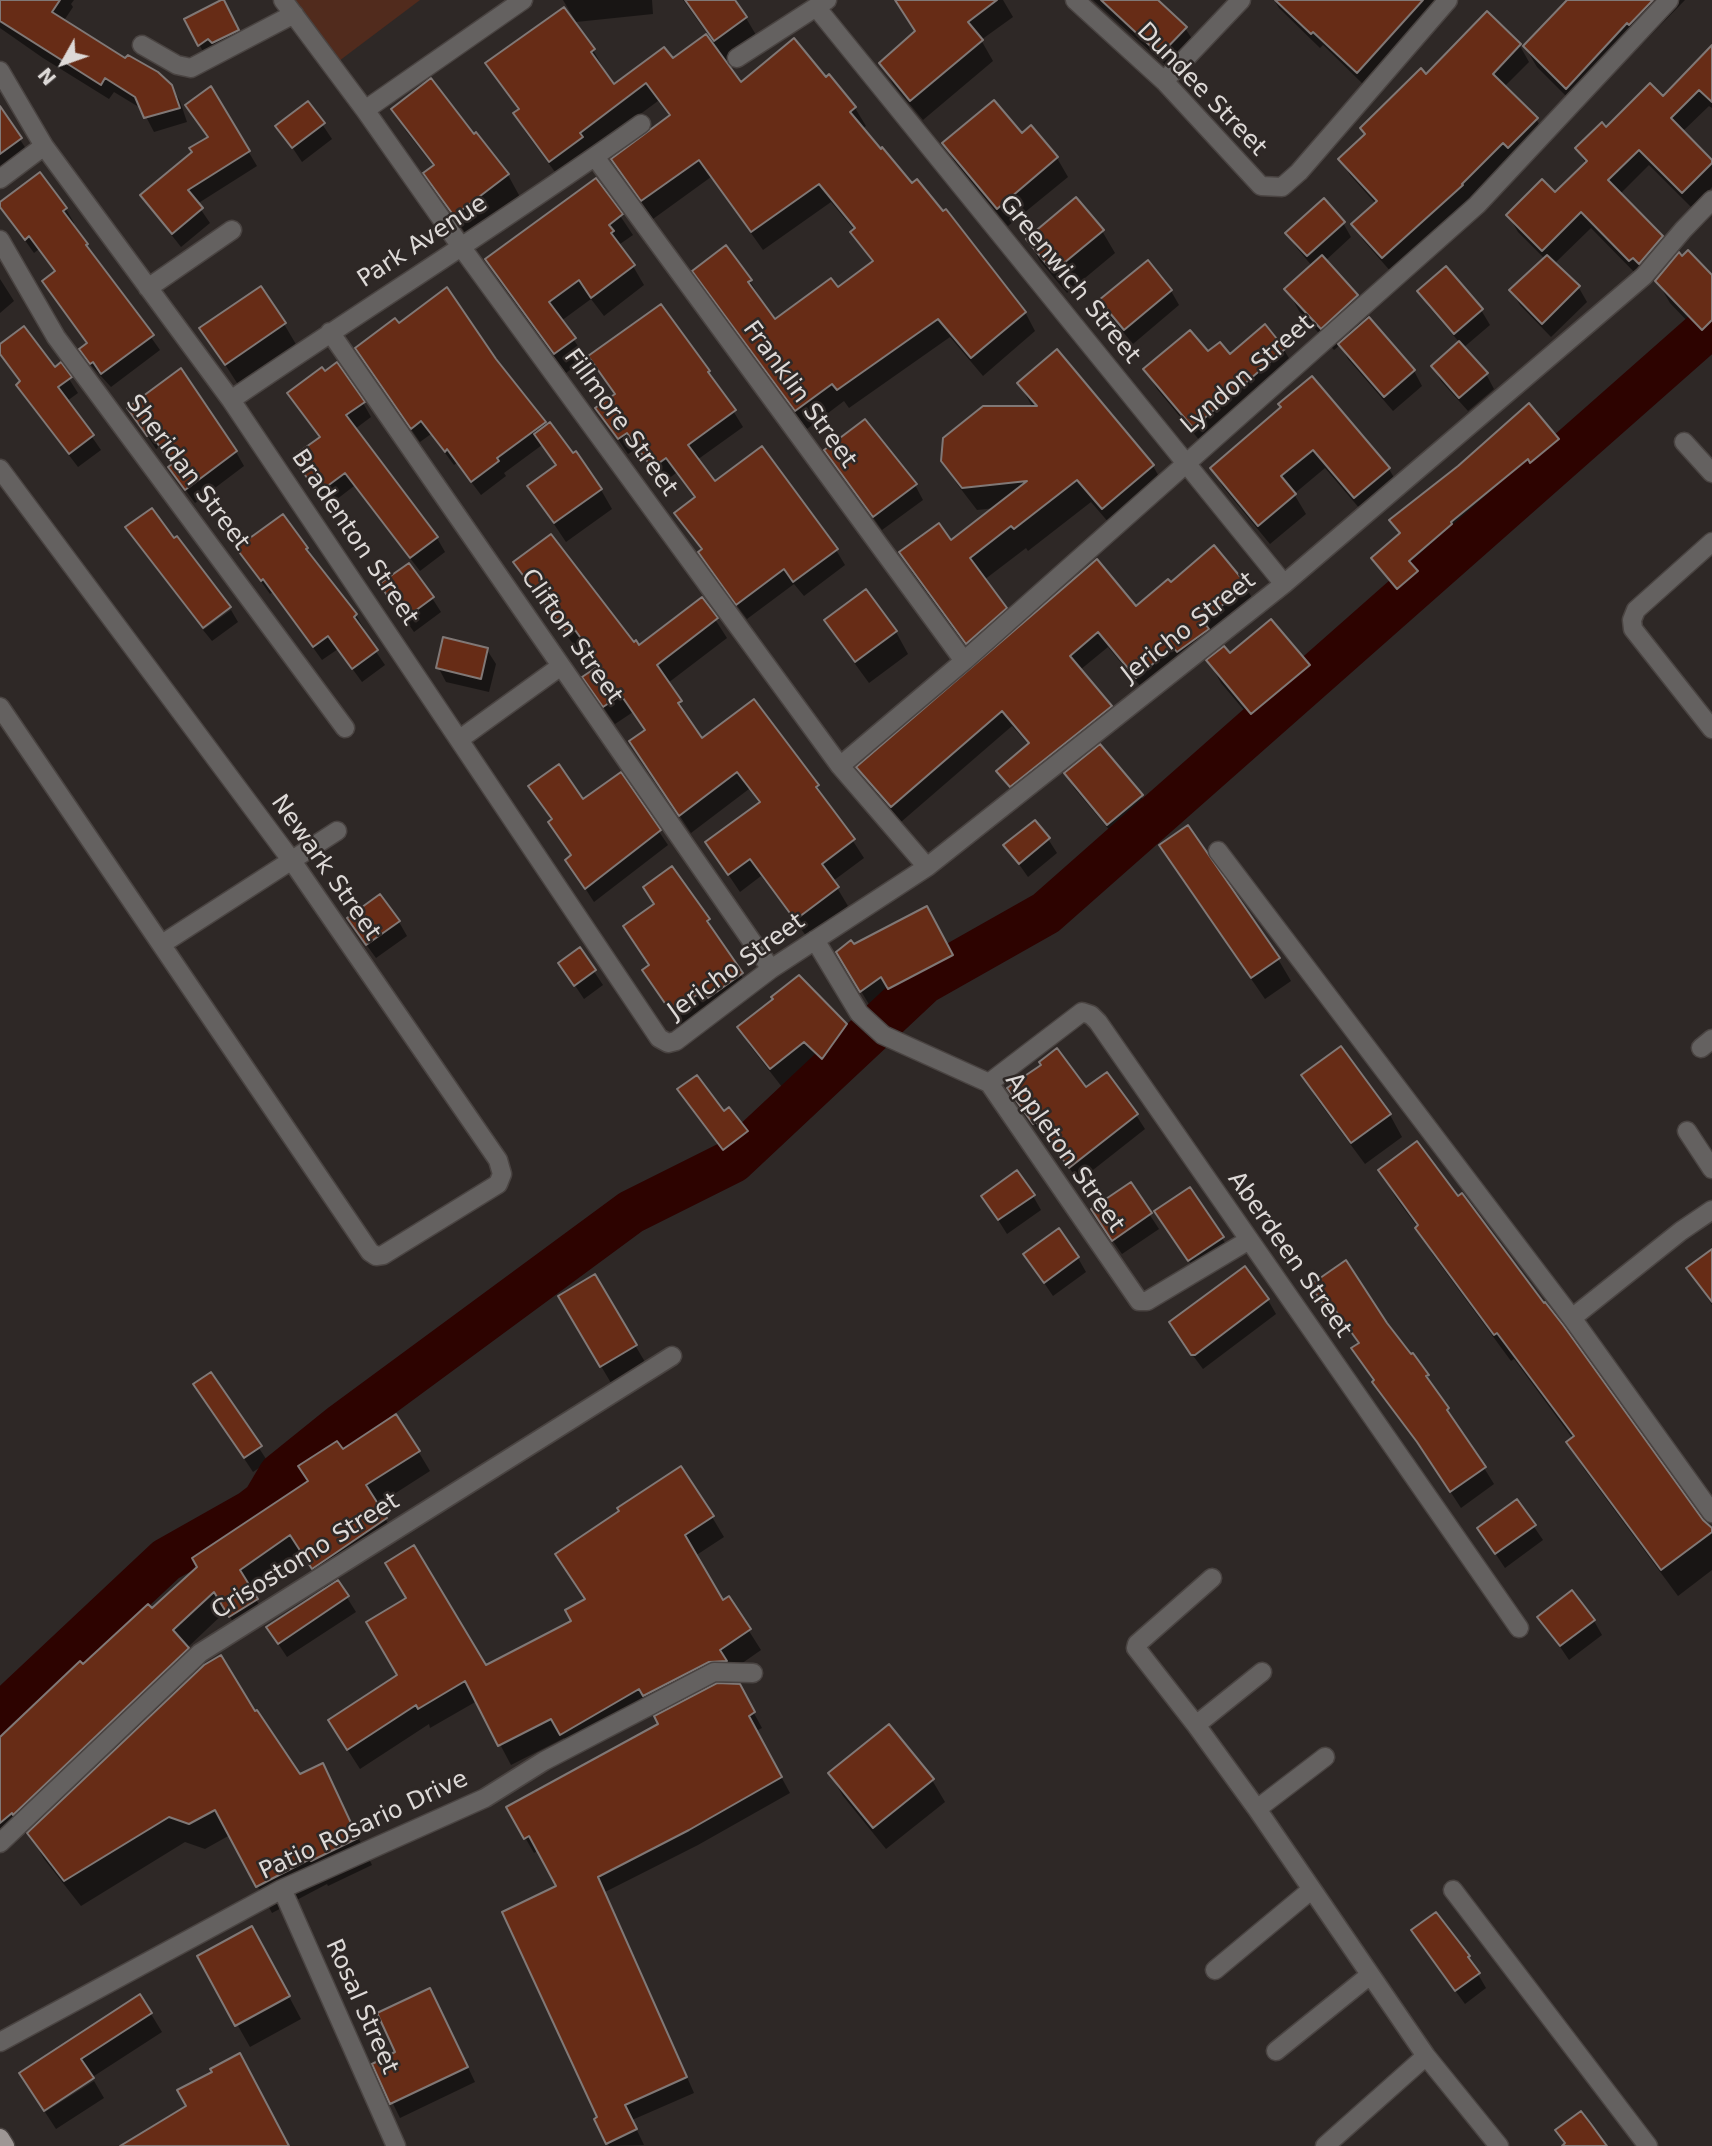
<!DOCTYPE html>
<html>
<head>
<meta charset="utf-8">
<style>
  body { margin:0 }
  #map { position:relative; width:1712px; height:2146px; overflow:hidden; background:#2e2826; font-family:"DejaVu Sans",sans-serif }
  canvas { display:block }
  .north { position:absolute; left:28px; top:28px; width:70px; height:70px; -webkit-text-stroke:5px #2e2826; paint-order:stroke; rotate:230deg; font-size:19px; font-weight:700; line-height:28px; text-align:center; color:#ddd9d7 }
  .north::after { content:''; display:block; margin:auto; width:24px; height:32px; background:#ddd9d7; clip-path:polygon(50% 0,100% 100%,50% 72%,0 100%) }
</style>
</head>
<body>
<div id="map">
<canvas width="1712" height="2146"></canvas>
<div class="north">N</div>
</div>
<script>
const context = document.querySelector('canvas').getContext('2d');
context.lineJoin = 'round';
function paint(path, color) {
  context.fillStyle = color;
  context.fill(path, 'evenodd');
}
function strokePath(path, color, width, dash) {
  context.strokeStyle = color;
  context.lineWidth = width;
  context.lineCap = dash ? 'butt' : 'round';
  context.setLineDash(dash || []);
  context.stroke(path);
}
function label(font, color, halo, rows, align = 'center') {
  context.font = font + ' "DejaVu Sans",sans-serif';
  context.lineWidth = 5;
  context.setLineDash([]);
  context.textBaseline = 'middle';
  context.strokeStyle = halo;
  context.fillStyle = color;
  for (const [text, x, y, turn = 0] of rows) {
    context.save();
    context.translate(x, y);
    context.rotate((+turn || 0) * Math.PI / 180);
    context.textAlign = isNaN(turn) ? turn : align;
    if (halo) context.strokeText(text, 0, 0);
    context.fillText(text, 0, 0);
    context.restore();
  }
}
paint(new Path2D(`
  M293 0H420L339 61Z`), '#512b1d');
paint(new Path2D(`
  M0 0H74L71 4 73 7 63 22 171 86 180 101 187 122 154 132 142 109 114 92 109 99 43 58 0 28Z
  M563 0H652L653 14 576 22Z
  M683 0H733L746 18 759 40 726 64 741 84 826 79 855 108 866 126 862 129 1025 312 1035 331 983 376 950 337 849 408 844 401 807 429 705 290 695 271 750 281 761 299 759 301 775 321 837 290 873 263 853 233 855 231 831 202 763 250 711 177 653 219 613 160 670 117 658 101 589 152 561 180 526 133 515 114 519 111 487 63 593 50 604 69 602 70 614 86 672 61 717 52 719 50Z
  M897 0H1003L1013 17 981 40 993 61 923 120 893 84 881 63 916 32Z
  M1093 0H1156L1185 28 1194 42 1169 68Z
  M1274 0H1450L1366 87 1323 45 1320 48 1279 8Z
  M1570 0H1685L1642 44 1640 42 1578 108 1537 67 1525 47Z
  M1487 14 1520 46 1529 62 1504 87 1536 119 1546 135 1470 200 1392 273 1363 240 1353 224 1376 204 1350 175 1340 159 1426 76Z
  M231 16 245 45 207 59 186 20Z
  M1712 48V108L1709 106 1682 132 1712 163V187L1692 208 1649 165 1619 195 1662 237 1671 254 1639 277 1591 228 1554 264 1579 288 1587 302 1551 337 1520 305 1511 291 1545 259 1518 232 1508 215 1555 195 1586 164 1577 149 1606 129 1663 98Z
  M211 89 257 166 197 204 210 223 181 247 151 209 142 195 209 139 187 106Z
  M308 103 332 139 302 162 278 126Z
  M0 109 34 161 0 184Z
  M393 109 474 137 476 135 508 175 520 197 468 237 425 173 434 167 406 131Z
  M1031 127 1057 158 1068 177 1008 226 955 162 944 143 1021 136Z
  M40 174 66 209 74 223 72 225 95 259 160 350 111 387 89 363 81 349 88 344 44 282 56 273 39 249 34 253 0 205Z
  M596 180 633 235 620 244 644 285 604 316 591 299 561 321 586 358 566 373 498 279 487 260Z
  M1343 223 1351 237 1325 261 1357 296 1369 318 1414 371 1422 386 1393 411 1348 359 1340 345 1334 350 1299 311 1287 289 1312 266 1296 247 1288 233Z
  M1102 231 1115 253 1067 293 1040 261 1028 239Z
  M1148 262 1171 291 1179 305 1133 344 1109 315 1101 301Z
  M1712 277V347L1670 303 1657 281Z
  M0 279 14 301 0 313Z
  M1420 291 1481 310 1490 325 1463 348 1486 374 1494 389 1468 411 1441 381 1433 367 1460 343 1428 306Z
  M660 307 709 372 743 427 697 460 714 483 836 550 845 565 804 596 794 584 747 619 709 568 700 553 702 551 677 513 695 499 676 473 663 483 637 448 628 454 598 409 616 395 590 356Z
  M284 324 297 346 239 386 202 329Z
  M398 325 495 360 547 427 601 490 612 509 566 542 529 487 557 467 542 445 504 473 506 476 481 495 457 463 454 465 431 434 420 442 365 363Z
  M0 346 54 369 60 365 78 393 67 401 101 450 78 467 26 399 18 385 21 383 0 352Z
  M1284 350 1296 370 1205 447 1157 389 1145 369 1208 354 1230 356Z
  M1019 383 1153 466 1166 489 1116 531 1091 502 1028 551 1026 548 984 580 1018 630 1136 608 1171 584 1245 586 1254 601 1146 693 1108 647 1080 670 1110 707 1119 723 1020 802 998 771 1029 745 1012 726 901 822 867 783 858 768 979 664 914 576 901 553 951 542 995 508 977 510 957 484 943 460 1033 408Z
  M289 393 363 403 371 417 355 429 437 538 445 552 420 571 354 486 328 506 294 458 321 439Z
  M129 408 236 452 244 466 195 503 179 481 173 465 160 447 156 449Z
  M1283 408 1389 469 1400 488 1366 516 1325 468 1294 494 1306 514 1270 544 1223 487 1212 468Z
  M1558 440 1566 454 1540 476 1537 472 1417 574 1424 587 1406 602 1382 572 1373 558 1400 536 1392 521Z
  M826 451 915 485 923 500 882 530Z
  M282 516 314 562 356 615 364 629 362 631 385 665 362 682 338 649 322 660 273 592 270 594 238 549Z
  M127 528 229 607 201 627 136 542Z
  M515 562 639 647 702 599 727 638 668 683 702 740 817 786 864 858 833 881 848 906 807 937 761 876 740 892 707 843 760 804 749 789 691 833 631 742 646 731 633 712 615 724 595 695 600 667 586 648 580 653 526 581Z
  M381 585 432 598 441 612 414 632Z
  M231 610 238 622 212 641 203 630Z
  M826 620 896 632 908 654 869 683 839 642Z
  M487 650 496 664 489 692 446 682 438 667Z
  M1230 655 1308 666 1321 688 1265 735 1221 683 1209 661Z
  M620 774 668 845 594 902 576 874 573 857 539 800 582 801Z
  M1066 774 1141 796 1149 810 1116 838 1074 788Z
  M1048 839 1057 853 1028 877 1006 846Z
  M1161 845 1278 959 1291 981 1265 999 1174 867Z
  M671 868 708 920 716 935 715 936 750 989 713 1004 681 1025 653 985 651 967 625 927 656 905Z
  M399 922 407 936 376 958 357 932Z
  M937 928 963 976 901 1009 894 996 873 1011 838 953 854 947Z
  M579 949 603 985 584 999 560 963Z
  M846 1025 857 1044 833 1077 816 1061 782 1087 750 1046 739 1027Z
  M1303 1076 1390 1115 1402 1137 1365 1164 1316 1098Z
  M1086 1089 1136 1115 1145 1129 1079 1181 1045 1136 1043 1137 1018 1102Z
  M680 1090 724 1114 746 1132 754 1146 732 1163Z
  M1380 1171 1712 1531V1570L1678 1596 1584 1469 1568 1442 1573 1439 1514 1359 1511 1361 1433 1255 1418 1228 1396 1198Z
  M1130 1185 1159 1229 1122 1254 1101 1224Z
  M983 1196H1033L1041 1210 1007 1234Z
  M1165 1226 1222 1238 1231 1252 1198 1274Z
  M1712 1251V1305L1689 1269Z
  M1078 1258 1086 1272 1053 1296 1034 1268Z
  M594 1276 648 1367 614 1388 560 1297Z
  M1268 1300 1276 1314 1203 1369 1179 1337Z
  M1322 1302 1385 1324 1427 1376 1494 1484 1461 1508 1429 1459 1384 1398 1363 1365 1359 1344 1344 1323 1339 1326Z
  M211 1374 268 1462 253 1472 204 1398Z
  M342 1451H418L430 1471 377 1505 397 1538 336 1580 356 1612 287 1657 277 1642 326 1590 302 1554 251 1591 268 1620 242 1636 226 1611 187 1648 200 1671 255 1714 300 1776 322 1765 372 1865 328 1886 327 1884 272 1913 230 1835 205 1849 185 1842 81 1906 44 1859 28 1831 26 1834 24 1832 0 1853V1745L83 1667 309 1482Z
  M1517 1502 1543 1540 1505 1568 1479 1529Z
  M712 1517 724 1537 695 1556 723 1602 728 1598 761 1650 731 1671 736 1681 721 1682 714 1685 739 1686 762 1728 756 1731 790 1793 698 1845 605 1892 694 2093 632 2120 644 2145 609 2146 596 2120 599 2118 559 1887 539 1850 534 1853 508 1808 660 1724 652 1709 573 1754 564 1738 511 1765 477 1701 430 1728 429 1724 360 1769 342 1741 574 1621 586 1600 569 1574Z
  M1540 1617 1594 1621 1602 1635 1569 1660Z
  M830 1774 932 1780 945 1802 886 1849 843 1796Z
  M1436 1915 1468 1957 1486 1988 1465 2004 1422 1945Z
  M264 1950 301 2019 250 2047 199 1957Z
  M438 2005 475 2082 400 2118 374 2065 398 2053Z
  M151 2014 162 2032 43 2109 21 2074Z
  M94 2081 104 2098 56 2129 45 2112Z`), '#0007');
strokePath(new Path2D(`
  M0 1716 166 1560 251 1512 264 1502 280 1475 342 1425 631 1212 733 1161 924 982 1046 913 1712 325`), '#2d0300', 44);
const building = new Path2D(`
  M0 0H60L52 12 125 58 128 55 158 72 172 85 180 108 144 118 135 97 105 78 101 85 0 21Z
  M221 0H224L239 30 212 43 208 39 198 46 184 19Z
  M685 0H735L747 17 714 41Z
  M895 0H997L968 22 983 40 910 101 879 63 915 31Z
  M1101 0H1158L1187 27 1160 55Z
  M1275 0H1423L1357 73 1313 32 1311 34Z
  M1567 0H1653L1629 25 1627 23 1566 89 1523 46Z
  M564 7 595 49 591 52 614 84 664 47 673 58 706 34 741 82 794 38 826 77 829 74 856 107 850 112 881 149 882 147 912 183 917 179 943 211 946 209 1026 312 971 358 938 319 837 390 832 384 795 411 692 271 726 245 752 280 748 282 775 319 831 278 838 287 873 261 850 232 855 228 819 184 751 232 699 160 641 201 611 159 670 115 646 83 580 133 583 137 549 162 513 113 519 109 485 63Z
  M1487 11 1521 44 1493 74 1538 118 1508 148 1503 143 1462 184 1463 185 1382 258 1351 224 1377 201 1338 159 1365 134 1360 128 1421 68 1426 74Z
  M1712 45V102L1699 90 1671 118 1712 160V163L1682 193 1639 150 1608 180 1663 236 1639 264 1633 258 1629 261 1581 212 1542 251 1506 215 1542 179 1555 192 1587 161 1575 148 1602 122 1606 127 1650 83 1663 96Z
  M431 78 474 134 476 132 509 174 454 216 423 173 434 165 391 109Z
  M211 86 250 151 188 190 203 208 172 234 140 195 192 152 189 148 208 137 185 105Z
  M994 100 1022 133 1031 125 1058 157 997 209 942 143Z
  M308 101 325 123 292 148 275 126Z
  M0 106 22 138 0 154Z
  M40 172 67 208 63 211 88 244 86 245 154 335 101 374 93 362 90 364 79 349 87 343 42 281 55 271 29 236 25 240 0 207V202Z
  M596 178 623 214 609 225 614 231 611 233 635 265 591 298 579 280 549 302 576 338 554 354 485 259Z
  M1076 197 1104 230 1053 272 1026 239Z
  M1324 198 1345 222 1307 256 1285 233Z
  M1688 250 1712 275V320L1702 330 1655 281 1679 252 1682 256Z
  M1322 255 1358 295 1321 329 1284 289Z
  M1547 255 1580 286 1542 324 1509 290Z
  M1148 260 1172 290 1124 330 1099 300Z
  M1446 266 1483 309 1454 334 1417 291Z
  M261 286 286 323 225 365 199 328Z
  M447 287 496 359 546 422 497 458 499 461 471 482 447 449 445 452 421 421 411 429 355 348 395 318 399 323Z
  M661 304 710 371 708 372 736 410 688 445 715 481 762 446 838 549 793 582 784 569 736 605 698 552 702 549 674 513 695 497 666 458 652 468 627 433 618 439 595 408 615 394 588 356Z
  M1369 317 1415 370 1384 397 1338 344Z
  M1265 324 1285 349 1193 428 1143 369 1190 330 1208 351 1220 342 1230 354Z
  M24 326 55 367 61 362 72 377 58 387 94 435 69 454 16 385 20 381 0 354V344Z
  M1459 341 1488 373 1459 398 1431 366Z
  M1057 349 1154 465 1102 509 1077 480 1014 529 1011 526 970 558 1007 608 966 644 899 552 939 523 951 540 1027 481 962 488 941 461 943 438 983 406H1037L1017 383Z
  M337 362 365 402 346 415 438 537 410 558 345 473 318 493 292 457 320 437 287 393 322 367 325 371Z
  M181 368 237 451 185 490 168 467 172 464 150 433 147 436 127 408Z
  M1312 376 1390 468 1354 498 1313 450 1281 476 1296 494 1258 526 1210 468 1281 407 1278 404Z
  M1529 403 1559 439 1530 463 1528 459 1451 522 1452 524 1409 561 1418 571 1397 589 1371 558 1400 533 1389 520 1458 466Z
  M865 419 917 484 873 517 824 450Z
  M550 422 573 453 576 451 602 489 554 523 527 486 556 465 534 434Z
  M152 508 174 538 177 536 231 607 203 628 125 527Z
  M283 514 308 548 306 549 357 614 354 617 378 650 352 669 328 636 313 647 263 579 261 581 236 548Z
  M551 534 634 642 636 640 639 645 702 597 718 618 657 665 682 701 678 703 702 738 754 699 819 785 816 787 855 839 822 864 839 887 795 920 750 859 728 875 705 842 760 802 737 772 679 816 629 741 645 730 621 695 603 707 582 677 600 665 575 630 568 635 513 562Z
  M1214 545 1247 585 1203 621 1209 629 1177 652 1173 647 1136 678 1098 632 1070 656 1112 706 1010 787 996 771 1029 743 1002 711 891 807 856 767 1097 559 1136 606 1168 579 1171 582Z
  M409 563 434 597 404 619 379 584Z
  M866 589 897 631 855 662 824 620Z
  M1271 619 1310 665 1251 714 1206 660 1224 646 1230 653Z
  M443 637 488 648 481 679 436 668Z
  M1100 744 1143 795 1107 825 1064 773Z
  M559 764 583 799 621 772 661 830 585 889 565 860 571 855 548 822 552 819 528 786Z
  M1035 820 1050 838 1019 864 1003 845Z
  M1188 825 1280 958 1251 978 1159 845Z
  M672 866 710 919 707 921 743 973 708 998 703 991 671 1012 642 970 649 965 623 926 654 904 643 887Z
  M380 894 400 921 366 945 347 918Z
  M927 906 953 955 888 989 881 977 860 992 836 952 851 940 854 944Z
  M580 947 596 970 574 986 558 963Z
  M799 975 847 1024 822 1059 804 1042 770 1069 737 1027 773 999 771 997Z
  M1341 1046 1391 1114 1351 1143 1301 1075Z
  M1057 1048 1086 1087 1107 1072 1138 1114 1069 1168 1036 1122 1033 1124 1007 1088 1041 1065 1039 1062Z
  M697 1075 724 1111 729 1107 748 1131 723 1150 677 1089Z
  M1417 1141 1458 1196 1462 1193 1544 1303 1545 1302 1563 1325 1703 1520 1712 1528V1532L1661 1570 1566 1442 1574 1436 1497 1333 1494 1335 1415 1228 1418 1225 1378 1170Z
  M1017 1170 1035 1195 998 1220 981 1196Z
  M1131 1182 1152 1213 1112 1241 1091 1209Z
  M1190 1187 1224 1237 1188 1261 1154 1211Z
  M1059 1228 1079 1257 1044 1283 1023 1254Z
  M1712 1249V1302L1686 1268Z
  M1346 1260 1387 1323 1411 1354 1413 1353 1429 1375 1426 1376 1449 1408 1447 1410 1486 1467 1450 1492 1417 1442 1372 1382 1374 1380 1351 1348 1359 1343 1333 1307 1328 1311 1310 1285Z
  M1245 1266 1269 1299 1195 1355H1191L1169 1322Z
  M595 1274 637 1345 600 1367 558 1296Z
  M211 1372 262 1446 244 1458 193 1384Z
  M396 1414 420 1451 366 1485 387 1518 312 1569 290 1535 240 1570 258 1599 229 1617 214 1592 173 1630 189 1648 13 1815 12 1813 0 1823V1737L80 1661 83 1664 148 1604 152 1608 197 1567 192 1558 308 1481 298 1466 337 1441 343 1449Z
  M681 1466 714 1516 685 1535 723 1600 729 1596 751 1629 720 1650 727 1661 709 1662 643 1696 639 1689 560 1735 551 1719 498 1746 465 1681 418 1709 416 1705 347 1750 328 1720 397 1675 366 1622 406 1598 385 1563 414 1545 486 1665 571 1621 565 1610 585 1599 555 1554 619 1511 617 1508Z
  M1517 1499 1536 1525 1495 1554 1477 1528Z
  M338 1580 349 1596 278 1644 266 1627Z
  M1572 1590 1595 1620 1560 1646 1537 1617Z
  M221 1655 255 1711 257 1710 300 1774 323 1763 358 1838 311 1861 310 1859 256 1887 215 1810 189 1824 169 1817 64 1881 27 1833 204 1665Z
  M717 1683 740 1684 755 1712 749 1716 782 1777 689 1830 598 1877 687 2077 625 2105 637 2129 606 2144 594 2119 597 2117 502 1912 556 1886 529 1836 524 1839 506 1807 658 1724 654 1716Z
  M889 1724 934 1779 873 1828 828 1773Z
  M1436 1912 1470 1956 1468 1957 1480 1973 1455 1991 1411 1930Z
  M252 1926 290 1996 235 2026 197 1956Z
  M430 1988 468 2067 390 2104 372 2064 395 2052 377 2013Z
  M140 1994 152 2013 81 2059 94 2078 44 2111 19 2073Z
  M240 2053 289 2146H120L186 2106 177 2090 212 2072 210 2069Z
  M1581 2111 1591 2124 1607 2146H1562L1565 2143 1555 2130Z`);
paint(building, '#672c16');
strokePath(building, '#807876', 2);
const minor = new Path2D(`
  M283 0 365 110 462 248 840 766 927 867
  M1075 0 1164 81 1261 186 1282 187 1299 172 1448 0
  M816 7 1284 584
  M142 45 177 65 191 68 294 14
  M737 58 827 0
  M0 71 44 146 231 400 659 1038 668 1043 676 1041 771 969 927 867 1284 584 1644 276 1683 230 1712 200
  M1164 81 1241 0
  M365 110 523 0
  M595 157 964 661
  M0 179 44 146
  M0 240 56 337 345 728
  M148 288 232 230
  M330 332 771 969
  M231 400C367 307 507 220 641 124
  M1684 442 1712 473
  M0 469 292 861 498 1160 502 1174 498 1184 383 1255 376 1256 370 1252 0 707
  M1712 542 1636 610 1632 620 1633 629 1712 729
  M460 739 561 666
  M840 766 964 661 1477 205 1669 0
  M1218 851 1572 1318 1712 1513
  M815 940 859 1013 883 1035 989 1083 1139 1301H1147L1249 1240
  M162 944 337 831
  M1701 1048 1712 1039
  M989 1083 1082 1012 1091 1015 1098 1022 1519 1628
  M1687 1131 1712 1169
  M1572 1318 1681 1231 1712 1210
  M1212 1578 1137 1644 1136 1648 1196 1725 1257 1809 1426 2056 1499 2146
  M1196 1725 1262 1672
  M1257 1809 1325 1757
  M0 1843 200 1653 672 1356
  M282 1889 396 2146
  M1453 1890 1648 2146
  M1215 1970 1311 1890
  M0 2042 282 1889 485 1798 544 1761 714 1672 753 1673
  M1276 2051 1370 1975
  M1325 2146 1426 2056`);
const major = new Path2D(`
  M0 2138 5 2146`);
strokePath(minor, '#4a4442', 21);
strokePath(major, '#4a4442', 21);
strokePath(minor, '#646160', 18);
strokePath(major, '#9e9795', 18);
label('24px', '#ddd9d7', '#2e2826', [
  ["Dundee Street",1201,90,46],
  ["Park Avenue",423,242,-33],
  ["Greenwich Street",1069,280,51],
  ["Lyndon Street",1248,375,-41],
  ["Franklin Street",799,395,54],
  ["Fillmore Street",620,423,54],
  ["Sheridan Street",187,473,53],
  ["Bradenton Street",354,538,56],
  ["Jericho Street",1189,628,-38],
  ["Clifton Street",571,637,55],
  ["Newark Street",325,868,55],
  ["Jericho Street",737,967,-36],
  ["Appleton Street",1064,1153,55],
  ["Aberdeen Street",1289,1255,55],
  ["Crisostomo Street",306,1557,-32],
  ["Patio Rosario Drive",364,1826,-25],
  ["Rosal Street",361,2007,66]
]);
</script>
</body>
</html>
